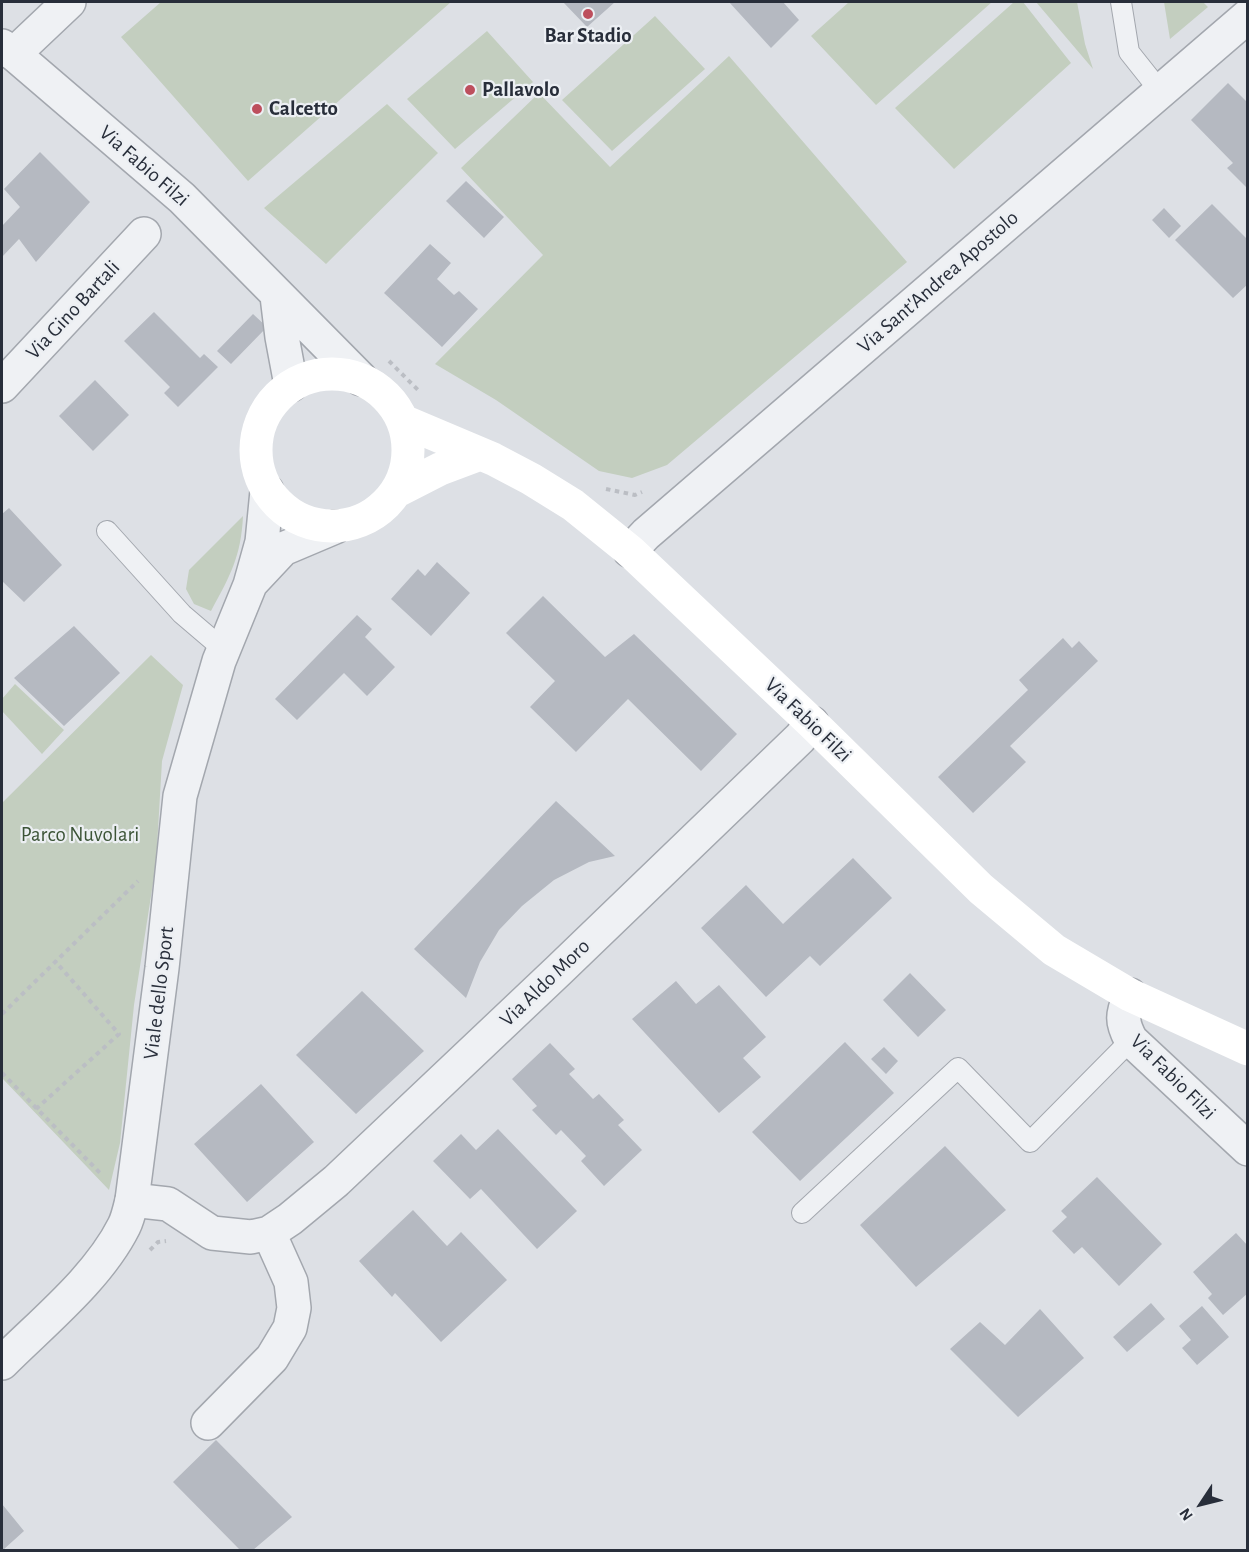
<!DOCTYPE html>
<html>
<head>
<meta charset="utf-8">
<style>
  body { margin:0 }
  #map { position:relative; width:1249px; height:1552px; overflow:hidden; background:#dde0e5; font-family:"Alegreya Sans",sans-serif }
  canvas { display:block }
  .frame { position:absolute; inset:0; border:3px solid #282e3a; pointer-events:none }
  .north { position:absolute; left:1171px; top:1474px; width:60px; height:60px; -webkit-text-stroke:4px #eceff3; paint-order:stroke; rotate:235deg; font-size:16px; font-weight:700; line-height:24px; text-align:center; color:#282e3a }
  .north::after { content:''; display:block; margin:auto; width:21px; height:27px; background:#282e3a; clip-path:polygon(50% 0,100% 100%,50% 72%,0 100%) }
</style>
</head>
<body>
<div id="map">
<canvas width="1249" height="1552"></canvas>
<div class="frame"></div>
<div class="north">N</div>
</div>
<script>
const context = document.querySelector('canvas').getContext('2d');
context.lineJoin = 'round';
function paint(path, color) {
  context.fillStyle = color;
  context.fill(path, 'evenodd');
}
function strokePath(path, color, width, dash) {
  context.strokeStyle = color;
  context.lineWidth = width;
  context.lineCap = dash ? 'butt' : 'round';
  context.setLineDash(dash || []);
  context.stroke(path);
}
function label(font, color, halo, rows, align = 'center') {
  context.font = font + ' "Alegreya Sans",sans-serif';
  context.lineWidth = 4.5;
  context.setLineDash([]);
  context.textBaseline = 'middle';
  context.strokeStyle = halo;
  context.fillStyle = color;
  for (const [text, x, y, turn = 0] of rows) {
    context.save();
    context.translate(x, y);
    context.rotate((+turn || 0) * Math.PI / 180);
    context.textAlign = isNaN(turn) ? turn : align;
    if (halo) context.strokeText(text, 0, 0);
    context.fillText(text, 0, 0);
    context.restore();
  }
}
paint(new Path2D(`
  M161 2H451L248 181 121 37Z
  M849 2H992L876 105 811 36Z
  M1014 2H1023L1071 63 954 169 895 108Z
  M1036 2H1077L1085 44 1093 69Z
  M1164 2H1203L1208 7 1170 39Z
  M655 16 705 69 612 151 562 100Z
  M487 31 533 82 455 149 407 99Z
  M729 56 907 262 667 465 632 478 599 471 496 400 435 364 543 255 461 168 539 93 610 167Z
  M387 104 438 153 326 264 264 208Z
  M243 516C241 557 230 576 211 611L194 604 186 589 189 570Z
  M151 655 183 685 162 761 156 864 134 1005 120 1143 109 1190 2 1078V803Z
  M15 684 64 730 42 754 2 711V699Z`), '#c3cebf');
paint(new Path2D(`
  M563 2H615L587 27Z
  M729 2H783L799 20 771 48Z
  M1228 83 1248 103V189L1227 168 1233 163 1191 120Z
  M40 152 90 202 36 262 19 239 2 257V226L20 207 4 189Z
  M466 181 504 217 484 238 446 201Z
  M1212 204 1248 240V284L1233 298 1175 240Z
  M1164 208 1181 226 1169 238 1152 220Z
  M430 244 451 263 437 279 454 295 459 291 478 309 442 347 384 293Z
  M154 312 200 358 204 354 218 367 178 407 164 393 170 387 124 341Z
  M253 314 267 327 231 364 217 351Z
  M95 380 129 415 93 451 59 416Z
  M9 508 62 565 24 602 2 581V514Z
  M437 562 470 593 431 636 391 599 418 569 425 576Z
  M543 596 605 657 634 634 737 734 701 771 628 699 576 752 530 707 555 681 506 633Z
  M357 615 372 629 365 637 395 667 367 696 344 673 297 720 275 699Z
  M74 626 120 673 64 726 14 678Z
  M1063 638 1072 648 1079 641 1098 661 1010 746 1026 762 973 813 938 777 1028 690 1019 680Z
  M556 801 615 856 589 862 554 880 522 906 499 930 480 962 466 998 414 949Z
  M853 858 892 898 820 966 810 956 766 997 701 928 746 885 783 924Z
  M910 973 946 1010 918 1037 883 1000Z
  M676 981 696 1004 719 985 766 1037 743 1058 761 1077 719 1113 632 1019Z
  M362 991 424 1051 356 1114 296 1055Z
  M845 1042 894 1093 800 1181 752 1132Z
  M550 1043 575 1069 569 1074 593 1099 599 1094 624 1120 618 1125 642 1150 604 1186 581 1161 586 1156 561 1130 556 1135 532 1110 537 1106 512 1079Z
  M884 1047 898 1061 886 1074 871 1059Z
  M261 1084 314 1142 247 1202 194 1144Z
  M498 1129 577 1211 537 1249 481 1189 470 1199 433 1161 461 1134 476 1150Z
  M945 1146 1006 1210 916 1287 860 1225Z
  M1097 1177 1162 1244 1119 1286 1082 1247 1074 1254 1052 1231 1067 1217 1061 1211Z
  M413 1210 447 1246 461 1232 507 1280 441 1342 395 1293 392 1297 359 1261Z
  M1236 1233 1248 1246V1293L1223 1315 1208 1298 1212 1294 1193 1272Z
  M1151 1303 1165 1319 1127 1352 1113 1337Z
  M1202 1306 1229 1337 1197 1365 1182 1348 1191 1340 1179 1326Z
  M1040 1309 1084 1358 1018 1417 950 1349 980 1322 1005 1345Z
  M216 1440 292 1517 253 1550H240L173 1482Z
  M2 1504 24 1531 3 1550H2Z`), '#b5b9c1');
const service = new Path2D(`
  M1121 2 1129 52 1160 91
  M107 531 182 614 223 649
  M802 1213 958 1068 1030 1142 1131 1040`);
const minor = new Path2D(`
  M14 54 69 2
  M2 386 144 234
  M630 551 646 534 1248 16
  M1130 995C1122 1015 1121 1021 1131 1040L1248 1149
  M132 1200 168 1204 212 1233 251 1237 269 1233 290 1219 336 1181 559 970 800 738 812 723
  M208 1423 272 1358 290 1328 294 1308 291 1282 269 1233`);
const tertiary = new Path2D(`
  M2 46 14 54 182 198 361 379
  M277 296 282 337 291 385
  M253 581 283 549 335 527
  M2 1363C43 1322 98 1278 124 1226 128 1218 130 1208 132 1200L162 968 180 796 219 661 250 585 262 542 267 491`);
strokePath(service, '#a3a7ae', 22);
strokePath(minor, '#a3a7ae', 36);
strokePath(tertiary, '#a3a7ae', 36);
strokePath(new Path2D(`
  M389 361 420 392
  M606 489 635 495 642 492
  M2 1014 138 881
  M2 1073 102 1175
  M36 1109 119 1034 55 961
  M150 1250 158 1242 166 1241`), '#bbbec4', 4, [4.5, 4.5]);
strokePath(service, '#eff1f4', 20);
strokePath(minor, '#eff1f4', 33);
strokePath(tertiary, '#eff1f4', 33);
strokePath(new Path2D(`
  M256 450a76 76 0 1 1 152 0a76 76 0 1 1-152 0Z
  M403 421 493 459 531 479 573 505 630 551 812 723 981 889 1054 950 1130 995 1248 1049
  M397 491 440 469 480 454`), '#fff', 33);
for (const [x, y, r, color] of [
  [588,14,6,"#bd4f5d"],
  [470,90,6,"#bd4f5d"],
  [257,109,6,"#bd4f5d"]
]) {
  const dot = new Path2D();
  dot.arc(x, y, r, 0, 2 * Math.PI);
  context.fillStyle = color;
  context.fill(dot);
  strokePath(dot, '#eceff3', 2);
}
label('bold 21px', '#282e3a', '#eceff3', [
  ["Bar Stadio",588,36,"center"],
  ["Pallavolo",482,90],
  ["Calcetto",269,109]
], 'left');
label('21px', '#282e3a', '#eceff3', [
  ["Via Fabio Filzi",144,166,41],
  ["Via Sant'Andrea Apostolo",938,282,-41],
  ["Via Gino Bartali",73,310,-47],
  ["Via Fabio Filzi",808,720,44],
  ["Via Aldo Moro",545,983,-44],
  ["Viale dello Sport",159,993,-83],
  ["Via Fabio Filzi",1173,1077,45]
]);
label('21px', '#3c5437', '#eceff3', [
  ["Parco Nuvolari",80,835]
]);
</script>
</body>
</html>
